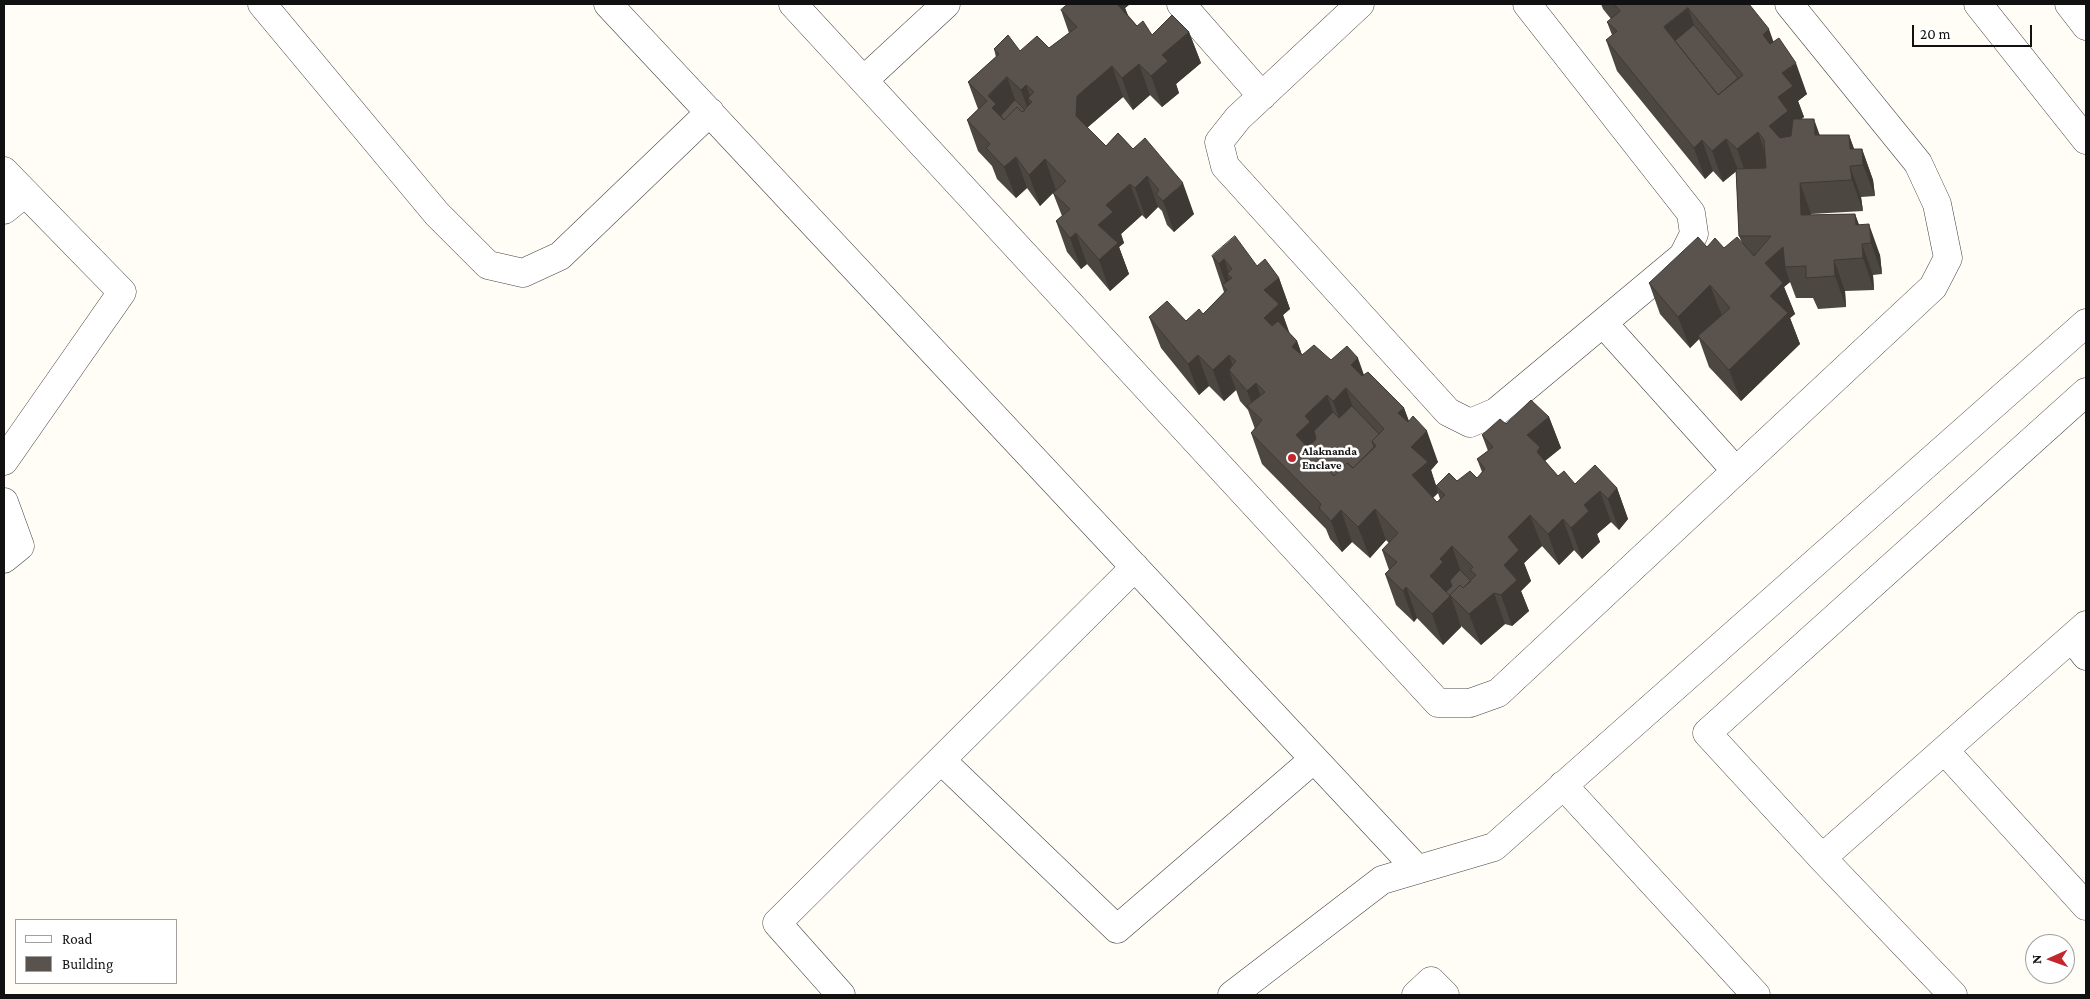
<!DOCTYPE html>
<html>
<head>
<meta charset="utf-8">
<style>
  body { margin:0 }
  #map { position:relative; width:2090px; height:999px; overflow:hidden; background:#fffdf5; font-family:"Crimson Pro",serif }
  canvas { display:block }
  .frame { position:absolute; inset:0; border:5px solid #111; pointer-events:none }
  .legend { position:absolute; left:15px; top:919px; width:162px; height:65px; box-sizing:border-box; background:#fff; border:1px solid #a0a0a0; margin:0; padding:6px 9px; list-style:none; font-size:15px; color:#111 }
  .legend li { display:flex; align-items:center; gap:10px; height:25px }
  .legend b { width:25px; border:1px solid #a0a0a0 }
  .north { position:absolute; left:2025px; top:934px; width:50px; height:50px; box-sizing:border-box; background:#fff; border:1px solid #a0a0a0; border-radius:50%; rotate:268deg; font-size:14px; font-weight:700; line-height:20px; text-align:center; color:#111 }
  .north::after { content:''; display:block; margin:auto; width:18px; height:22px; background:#c4262e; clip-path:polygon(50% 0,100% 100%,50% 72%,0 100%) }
  .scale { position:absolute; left:1912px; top:25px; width:120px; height:22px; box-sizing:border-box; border:2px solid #111; border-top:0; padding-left:6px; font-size:15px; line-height:18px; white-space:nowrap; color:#111; -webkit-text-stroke:4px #fff; paint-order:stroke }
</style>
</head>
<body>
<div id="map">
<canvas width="2090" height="999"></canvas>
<div class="frame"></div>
<ul class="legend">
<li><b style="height:6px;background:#fff"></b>Road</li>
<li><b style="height:14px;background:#5a524d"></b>Building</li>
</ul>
<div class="north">N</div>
<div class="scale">20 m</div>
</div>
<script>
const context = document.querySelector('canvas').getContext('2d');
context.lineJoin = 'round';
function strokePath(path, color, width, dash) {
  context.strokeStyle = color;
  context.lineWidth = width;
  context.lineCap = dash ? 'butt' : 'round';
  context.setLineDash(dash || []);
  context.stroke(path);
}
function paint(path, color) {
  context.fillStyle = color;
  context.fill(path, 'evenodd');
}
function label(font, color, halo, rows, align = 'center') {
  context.font = font + ' "Crimson Pro",serif';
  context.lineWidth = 5;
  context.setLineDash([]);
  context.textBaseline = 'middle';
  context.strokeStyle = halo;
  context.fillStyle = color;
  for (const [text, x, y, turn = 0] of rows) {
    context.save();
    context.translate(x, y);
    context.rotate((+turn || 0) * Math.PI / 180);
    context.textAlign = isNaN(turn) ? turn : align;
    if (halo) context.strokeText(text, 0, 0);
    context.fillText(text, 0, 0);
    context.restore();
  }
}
const minor = new Path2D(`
  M262 4 437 214 488 265 523 273 560 256 710 112
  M608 4 1417 869
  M793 4 1438 703H1470L1498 693 1933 287 1948 258 1937 204 1918 163 1789 4
  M1181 4 1262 96
  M1360 4 1238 118 1219 142 1225 166 1448 412 1470 423 1496 412 1683 256 1694 234 1691 213 1527 4
  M864 80 946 4
  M4 171 122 292 4 461
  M4 210 25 193
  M1603 323 1736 471
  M4 502 20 546 4 559
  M2072 638 2086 656
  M1945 751 2086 906
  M941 760 1117 929 1314 759
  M1563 785 1756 995
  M1822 858 1707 733 2086 392
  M841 995 777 923 1135 567
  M1232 995 1382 880 1494 847 2086 323
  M1416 995 1431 981 1445 995
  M1953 995 1822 858 2086 625`);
const tertiary = new Path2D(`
  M1978 4 2086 140
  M2069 4 2086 26`);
strokePath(minor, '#444', 29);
strokePath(tertiary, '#444', 29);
strokePath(minor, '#fff', 28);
strokePath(tertiary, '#fff', 28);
paint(new Path2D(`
  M1068 4H1130L1125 8 1128 15 1137 26 1152 35 1189 32 1201 63 1176 84 1179 93 1162 107 1150 95 1133 110 1123 97 1088 127V128L1106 146 1118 133 1194 214 1174 232 1167 225 1162 211 1158 207 1146 219 1142 215 1121 234 1124 243 1119 247 1129 274 1110 291 1087 264 1081 269 1067 252 1056 221 1062 216 1053 193 1056 190 1040 206 1027 188 1016 198 997 179 992 166 978 151 967 120 978 109 968 82 996 57 994 49 1020 51 1049 48 1069 33 1061 10Z
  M1601 4H1749L1807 94 1798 101 1804 117 1801 119 1820 135H1849L1854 149H1862L1873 180 1875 196 1861 197 1863 211 1811 214V215L1855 214 1859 225 1880 255 1882 274 1873 275 1874 290 1845 291 1846 307 1818 309 1813 298H1796L1790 282 1784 287 1795 314 1790 318 1800 344 1741 401 1709 367 1699 339 1690 348 1660 314 1649 283 1707 247 1724 248 1742 243 1739 236 1736 171 1723 182 1713 171 1705 179 1617 71 1606 40 1612 35 1607 22 1611 19 1603 9Z
  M1212 256 1257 266 1279 278 1290 309 1283 315 1290 334 1297 341 1302 355 1331 360 1364 375 1404 408 1409 421 1438 462 1431 470 1436 485 1477 478 1482 472 1477 459 1488 451 1482 435 1506 424 1549 417 1561 448 1545 461 1558 476 1575 484 1617 488 1628 519 1619 530 1611 522 1597 534 1600 542 1582 559 1574 550 1559 565 1542 546 1524 563 1531 581 1521 591 1529 611 1512 626 1505 624 1481 645 1461 626V627L1443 645 1417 618 1414 622 1396 605 1385 574 1389 570 1382 550 1389 543 1386 540 1370 558 1352 542 1342 552 1330 539 1326 529 1262 464 1251 433 1255 429 1248 410 1240 401 1236 390 1224 401 1209 386 1199 395 1161 348 1149 317 1186 321 1203 314 1224 292ZM1438 493 1440 499 1437 502 1433 498Z`), '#4d4742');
paint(new Path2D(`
  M1114 4H1130L1125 8 1133 30Z
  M1688 8 1699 39 1679 55 1664 27Z
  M1769 29 1780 60 1763 35Z
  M1189 32 1201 63 1176 84 1179 93 1162 107 1151 76 1162 55Z
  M1796 63 1807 94 1798 101 1804 117 1794 125 1800 142 1780 157 1769 126 1782 73Z
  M1139 64 1150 95 1133 110 1122 78Z
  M1112 66 1123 97 1088 127V147L1076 116 1077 96Z
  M1007 77 1018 108 1000 132 988 96Z
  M1026 85 1037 116 1032 102 1028 98 1035 118 1032 121 1021 90Z
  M1814 119 1825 150 1815 135Z
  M1758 132 1769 164 1748 180 1737 149Z
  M1849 135 1860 165 1850 149Z
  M1726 139 1738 170 1723 182 1712 151Z
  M1702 140 1713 171 1705 179 1694 148Z
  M1862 149 1873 180 1875 196 1863 165Z
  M1016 157 1027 188 1016 198 1004 167Z
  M1045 159 1056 190 1040 206 1029 175Z
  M1850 166 1861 197 1863 211 1852 180Z
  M1147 176 1158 207 1146 219 1135 188Z
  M1183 183 1194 214 1174 232 1163 201Z
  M1800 183 1811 214 1812 246 1801 215Z
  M1130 184 1142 215 1121 234 1124 243 1119 247 1129 274 1110 291 1099 260 1098 225 1106 205Z
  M1855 214 1866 244 1856 225Z
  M1869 224 1880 255 1882 274 1871 243Z
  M1076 233 1087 264 1081 269 1070 238Z
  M1862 244 1873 275 1874 290 1863 258Z
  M1783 247 1785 267 1790 282 1784 287 1795 314 1790 318 1800 344 1741 401 1729 370 1770 296 1765 263Z
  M1224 259 1230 276 1227 274 1234 292 1230 295 1219 264Z
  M1834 260 1845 291 1846 307 1835 276Z
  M1279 278 1290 309 1283 315 1290 336 1275 349 1264 318V290Z
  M1710 285 1722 316 1698 336 1699 339 1690 348 1678 317Z
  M1297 341 1308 372 1292 347Z
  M1198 355 1209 386 1199 395 1188 364Z
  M1229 355 1238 380 1229 370 1236 390 1224 401 1213 370Z
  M1358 358 1369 389 1351 365Z
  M1256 383 1267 414 1256 415 1247 391Z
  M1346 388 1357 419 1344 432 1333 401Z
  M1327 395 1338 426 1312 462 1296 435 1305 416Z
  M1404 408 1415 439 1398 413Z
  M1549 417 1561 448 1541 464 1527 435Z
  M1427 431 1438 462 1431 470 1438 493 1423 506 1412 475 1411 447Z
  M1617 488 1628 519 1619 530 1608 499Z
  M1600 491 1611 522 1597 534 1600 542 1582 559 1571 528 1584 505Z
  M1375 509 1386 540 1370 558 1358 527Z
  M1341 510 1352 542 1342 552 1331 521Z
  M1530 515 1542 546 1524 563 1531 581 1521 591 1529 611 1512 626 1501 595 1508 537Z
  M1563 519 1574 550 1559 565 1548 534Z
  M1452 546 1463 578 1450 595 1461 627 1443 645 1432 614 1430 576 1440 559Z
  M1406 587 1417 618 1414 622 1403 591Z
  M1494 593 1505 624 1481 645 1469 614Z`), '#3f3936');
const building = new Path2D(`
  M1068 4H1117L1137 26 1143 21 1152 35 1172 15 1189 32 1162 55 1168 61 1151 76 1139 64 1122 78 1112 66 1077 96 1076 116 1106 146 1118 133 1133 149 1145 138 1183 183 1163 201 1156 194 1159 190 1147 176 1135 188 1130 184 1106 205 1113 212 1098 225 1118 243 1099 260 1076 233 1070 238 1056 221 1070 209 1053 193 1066 181 1045 159 1029 175 1016 157 1004 167 986 148 990 144 967 120 987 101 968 82 999 54 994 49 1008 35 1020 51 1037 36 1049 48 1077 27 1061 10ZM1007 77 1021 90 1026 85 1034 92 1028 98 1032 102 1022 112 1017 107 1004 120 992 108 996 104 988 96Z
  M1614 4H1749L1769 29 1763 35 1770 44 1779 38 1796 63 1782 73 1793 86 1778 97 1788 111 1769 126 1780 138 1791 136 1793 119H1814L1815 135H1849L1850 149H1862L1863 165 1850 166 1852 180 1800 183 1801 215 1855 214 1856 225 1869 224 1871 243 1862 244 1863 258 1834 260 1835 276 1806 278V266L1785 267 1783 247 1765 263 1783 283 1770 296 1788 313 1729 370 1698 336 1730 308 1710 285 1678 317 1649 283 1698 237 1707 247 1715 238 1724 248 1737 237 1754 256 1771 236H1739L1736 169 1766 168 1764 140 1758 132 1737 149 1726 139 1712 151 1702 140 1694 148 1606 40 1617 31 1607 22 1620 11ZM1688 8 1743 75 1718 95 1664 27Z
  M1694 25 1738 78 1718 95 1675 41Z
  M1015 100 1025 110 1022 112 1017 107 1004 120 1001 116Z
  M1235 236 1257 266 1265 259 1279 278 1264 290 1279 304 1264 318 1272 326 1278 321 1297 341 1292 347 1302 355 1314 345 1331 360 1347 346 1358 358 1351 365 1362 376 1368 372 1404 408 1398 413 1408 422 1413 416 1427 431 1411 447 1428 462 1412 475 1437 502 1445 495 1436 486 1449 473 1457 481 1470 471 1477 478 1485 469 1477 459 1493 447 1482 435 1500 419 1506 424 1531 400 1549 417 1527 435 1540 447 1537 452 1558 476 1564 471 1575 484 1595 465 1617 488 1608 499 1600 491 1584 505 1589 511 1571 528 1563 519 1548 534 1530 515 1508 537 1519 550 1504 565 1517 580 1501 595 1494 593 1469 614 1450 595 1460 585 1463 588 1476 575 1470 570 1473 567 1452 546 1440 559 1443 562 1430 576 1450 596 1432 614 1406 587 1403 591 1385 574 1397 562 1382 550 1398 533 1375 509 1358 527 1341 510 1331 521 1319 508 1321 504 1251 433 1262 420 1247 406 1265 392 1256 383 1247 391 1229 370 1236 361 1229 355 1213 370 1198 355 1188 364 1149 317 1167 301 1186 321 1199 309 1203 314 1227 290 1222 285 1232 278 1227 274 1232 269 1224 259 1219 264 1212 256ZM1346 388 1384 429 1372 441 1376 446 1353 468 1347 463 1334 476 1296 435 1310 422 1305 416 1327 395 1333 401Z
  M1352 406 1379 434 1372 441 1374 447 1353 468 1347 463 1334 476 1308 448 1316 439 1314 431 1333 412 1339 418Z
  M1460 570 1471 581 1463 588 1460 585 1450 595 1458 619 1450 596 1446 592 1452 586 1450 581Z`);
paint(building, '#5a524d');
strokePath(building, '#3f3936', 1);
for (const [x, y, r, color] of [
  [1292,458,5,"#c4262e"]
]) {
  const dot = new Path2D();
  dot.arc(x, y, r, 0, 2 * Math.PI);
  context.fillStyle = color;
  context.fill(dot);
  strokePath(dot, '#fff', 2);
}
label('bold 12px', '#111', '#fff', [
  ["Alaknanda",1302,451],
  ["Enclave",1302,465]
], 'left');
</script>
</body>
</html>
